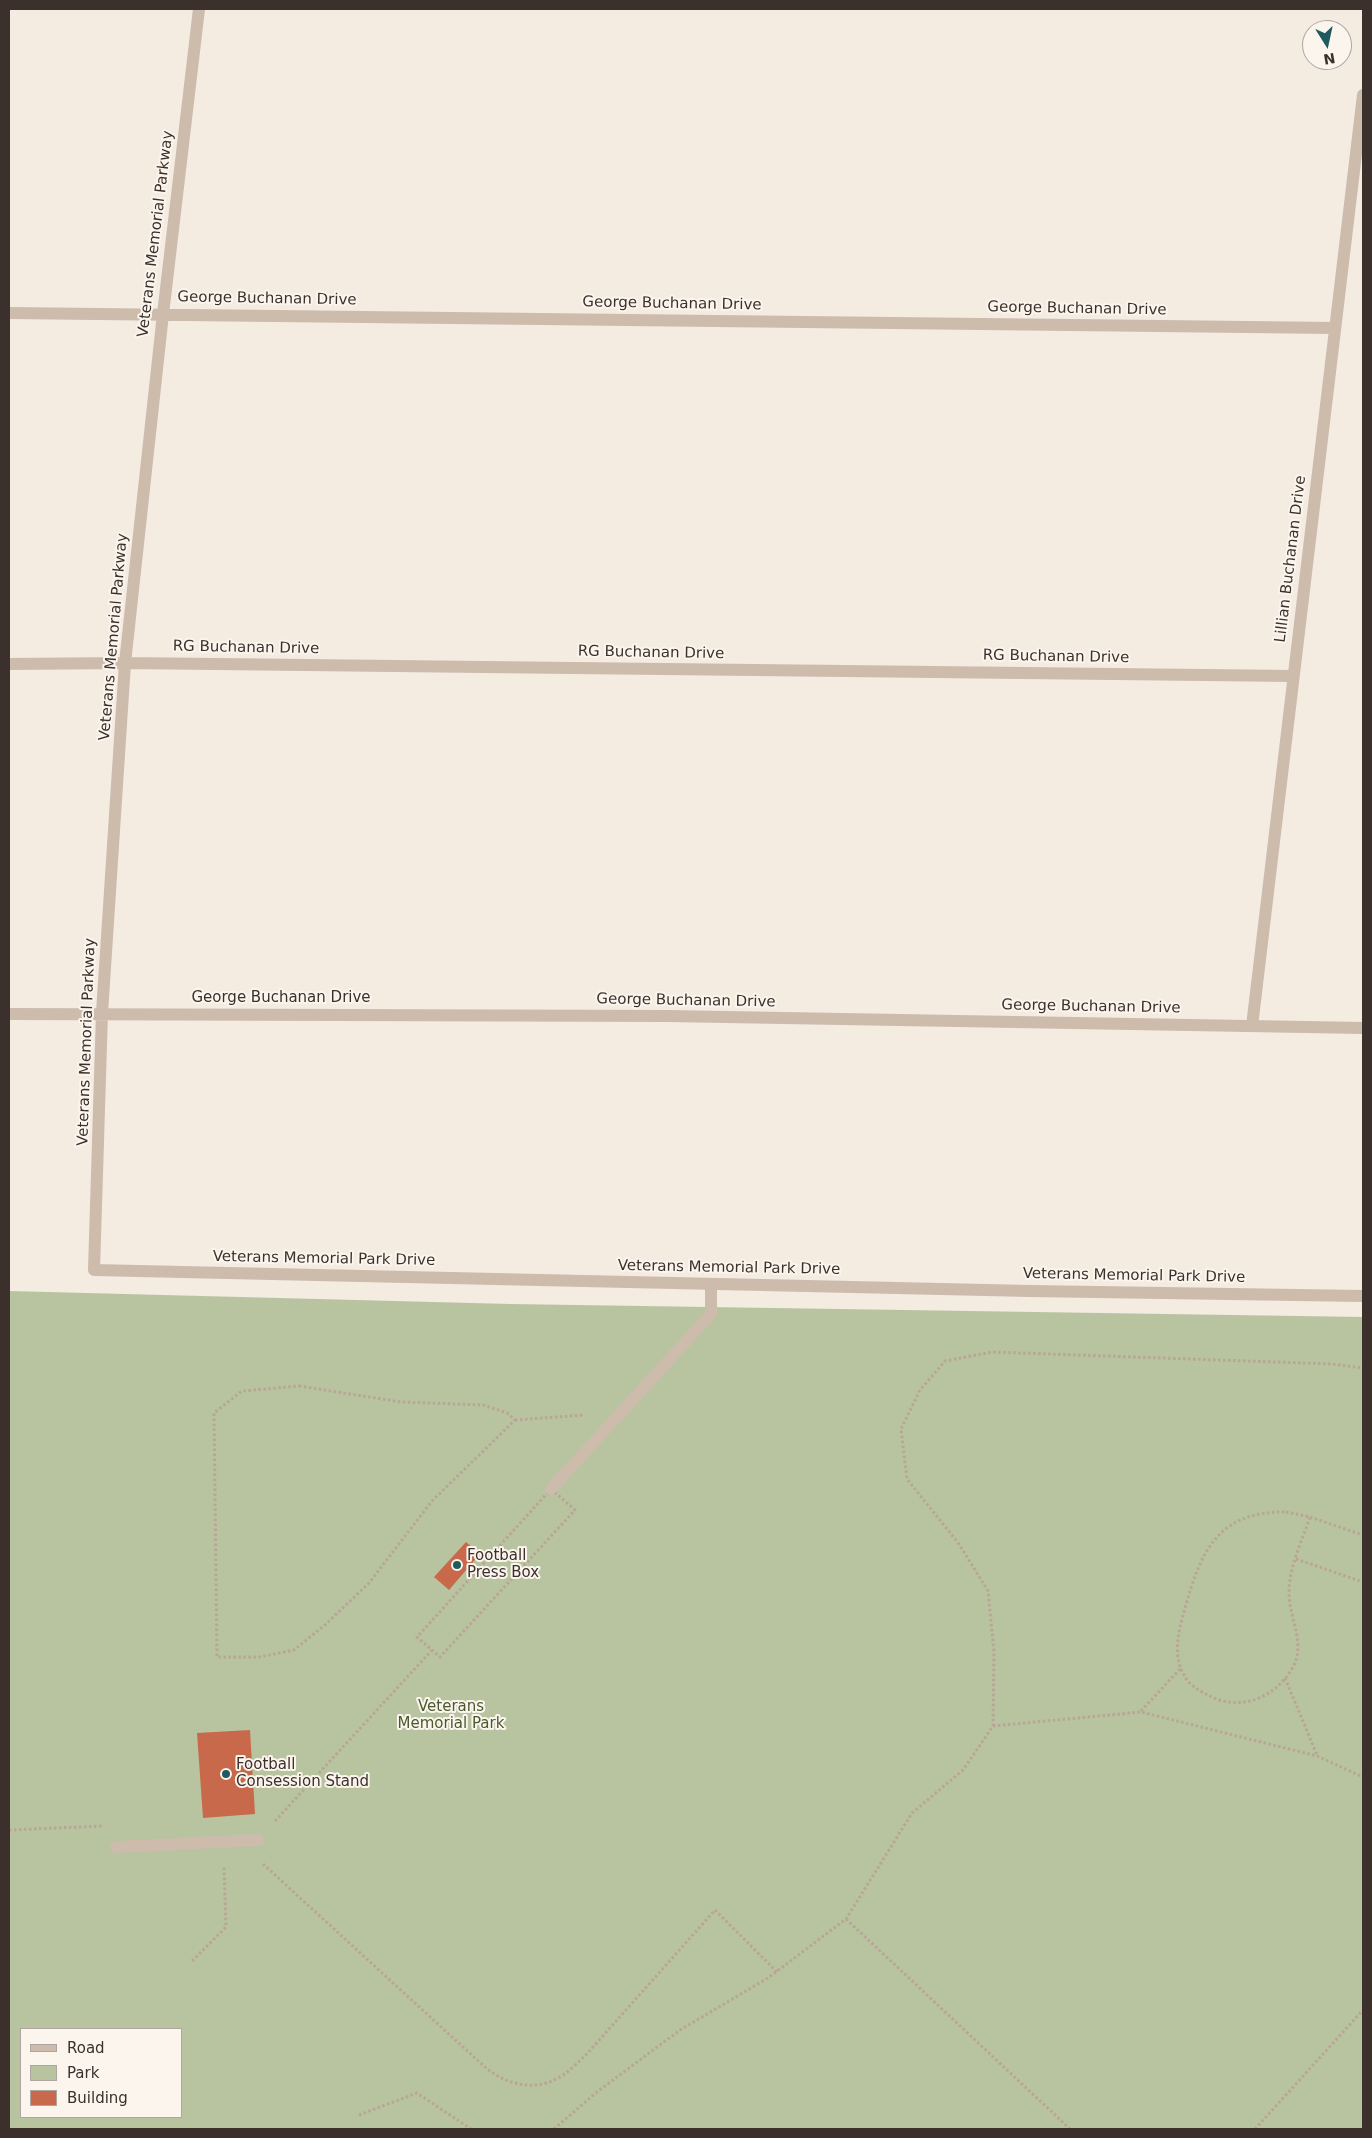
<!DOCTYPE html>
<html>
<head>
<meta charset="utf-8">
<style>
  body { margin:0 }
  #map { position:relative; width:1372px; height:2138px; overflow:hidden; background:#f4ebe1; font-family:"DejaVu Sans",sans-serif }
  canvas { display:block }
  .frame { position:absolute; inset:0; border:10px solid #3b302b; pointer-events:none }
  .legend { position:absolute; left:20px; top:2028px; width:162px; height:90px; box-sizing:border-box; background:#fbf5ee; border:1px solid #aea6a0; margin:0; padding:6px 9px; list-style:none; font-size:15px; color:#3b302b }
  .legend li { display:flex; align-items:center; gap:10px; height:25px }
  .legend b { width:25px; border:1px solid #aea6a0 }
  .north { position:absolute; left:1302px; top:20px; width:50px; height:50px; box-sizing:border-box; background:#fbf5ee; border:1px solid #aea6a0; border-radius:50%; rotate:170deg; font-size:14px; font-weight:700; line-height:20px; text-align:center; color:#3b302b }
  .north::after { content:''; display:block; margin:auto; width:18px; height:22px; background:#1f5a5e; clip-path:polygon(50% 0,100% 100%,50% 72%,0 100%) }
</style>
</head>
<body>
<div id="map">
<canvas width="1372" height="2138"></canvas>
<div class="frame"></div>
<ul class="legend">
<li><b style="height:6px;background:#cdbbac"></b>Road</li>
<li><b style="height:14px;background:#b8c4a0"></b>Park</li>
<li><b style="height:14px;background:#c8694b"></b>Building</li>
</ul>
<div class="north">N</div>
</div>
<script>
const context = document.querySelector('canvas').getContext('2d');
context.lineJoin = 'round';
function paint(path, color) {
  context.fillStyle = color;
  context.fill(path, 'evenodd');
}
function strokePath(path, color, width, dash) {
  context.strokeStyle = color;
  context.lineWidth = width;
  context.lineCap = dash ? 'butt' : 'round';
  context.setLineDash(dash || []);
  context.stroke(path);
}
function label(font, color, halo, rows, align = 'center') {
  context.font = font + ' "DejaVu Sans",sans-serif';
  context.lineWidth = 4;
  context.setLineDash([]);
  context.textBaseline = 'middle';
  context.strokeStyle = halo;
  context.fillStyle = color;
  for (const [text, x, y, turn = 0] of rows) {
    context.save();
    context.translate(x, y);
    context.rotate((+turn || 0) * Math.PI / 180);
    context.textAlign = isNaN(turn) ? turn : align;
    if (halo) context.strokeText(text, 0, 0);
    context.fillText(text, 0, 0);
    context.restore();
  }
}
paint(new Path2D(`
  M9 1291 510 1304 1363 1317V2129H9ZM21 2029H181V2117H21Z`), '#b8c4a0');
paint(new Path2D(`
  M466 1542 480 1554 449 1590 434 1577Z
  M250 1730 255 1814 203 1818 197 1733Z`), '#c8694b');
strokePath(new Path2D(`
  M299 1386 401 1402 483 1405 507 1413 515 1420 432 1501 369 1583 326 1624 294 1650 259 1657H217L214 1413 242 1391Z
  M515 1420 584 1415
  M551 1489 575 1510 440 1657 417 1637Z
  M1286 1512 1310 1517C1302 1541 1289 1567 1289 1593 1289 1618 1306 1643 1293 1667 1275 1699 1238 1713 1206 1694 1198 1690 1188 1684 1184 1675 1172 1654 1179 1630 1185 1608 1201 1551 1218 1511 1286 1512Z
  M1310 1517 1363 1535
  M1296 1559 1363 1582
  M1285 1678 1317 1755
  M1141 1711 1181 1668
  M993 1726 1141 1712 1317 1756 1363 1777
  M275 1821 432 1650
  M9 1830 103 1826
  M263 1864 486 2068C506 2084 533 2092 558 2078 568 2073 577 2063 585 2056L715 1910 777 1972
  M846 1919 1070 2129
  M192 1961 226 1927 224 1866
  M359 2115 417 2093 471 2129
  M554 2129 597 2092 680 2030 768 1978 846 1919 912 1813 963 1770 993 1726 994 1652 988 1591 959 1544 907 1479 901 1429 920 1390 945 1361 992 1352 1332 1364 1363 1368
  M1255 2129 1363 2010`), '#b9a596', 3, [2.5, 2.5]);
strokePath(new Path2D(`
  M199 9 163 314 125 663 102 1013 94 1270 1030 1291 1363 1296
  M9 313 1335 328
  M9 664 125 663 1293 676
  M9 1014 668 1016 1363 1028
  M1252 1026 1363 95
  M551 1489 711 1314V1284
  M116 1847 258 1840`), '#cdbbac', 12);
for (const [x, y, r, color] of [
  [457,1565,5,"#1f5a5e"],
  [226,1774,5,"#1f5a5e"]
]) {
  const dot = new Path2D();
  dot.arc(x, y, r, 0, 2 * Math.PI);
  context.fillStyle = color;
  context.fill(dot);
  strokePath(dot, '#fbf5ee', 2);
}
label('15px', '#3b302b', '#fbf5ee', [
  ["Veterans Memorial Parkway",156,234,-83],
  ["George Buchanan Drive",267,299,1],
  ["George Buchanan Drive",672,304,1],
  ["George Buchanan Drive",1077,309,1],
  ["Lillian Buchanan Drive",1291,559,-83],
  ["Veterans Memorial Parkway",114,637,-85],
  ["RG Buchanan Drive",246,648,1],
  ["RG Buchanan Drive",651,653,1],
  ["RG Buchanan Drive",1056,657,1],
  ["George Buchanan Drive",281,998],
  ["George Buchanan Drive",686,1001,1],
  ["George Buchanan Drive",1091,1007,1],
  ["Veterans Memorial Parkway",87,1042,-88],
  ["Veterans Memorial Park Drive",324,1259,1],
  ["Veterans Memorial Park Drive",729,1268,1],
  ["Veterans Memorial Park Drive",1134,1276,1]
]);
label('15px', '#3b302b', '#fbf5ee', [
  ["Football",467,1556],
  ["Press Box",467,1573],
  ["Football",236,1765],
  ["Consession Stand",236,1782]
], 'left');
label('15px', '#4a5a2e', '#fbf5ee', [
  ["Veterans",451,1707],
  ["Memorial Park",451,1724]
]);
</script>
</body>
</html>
